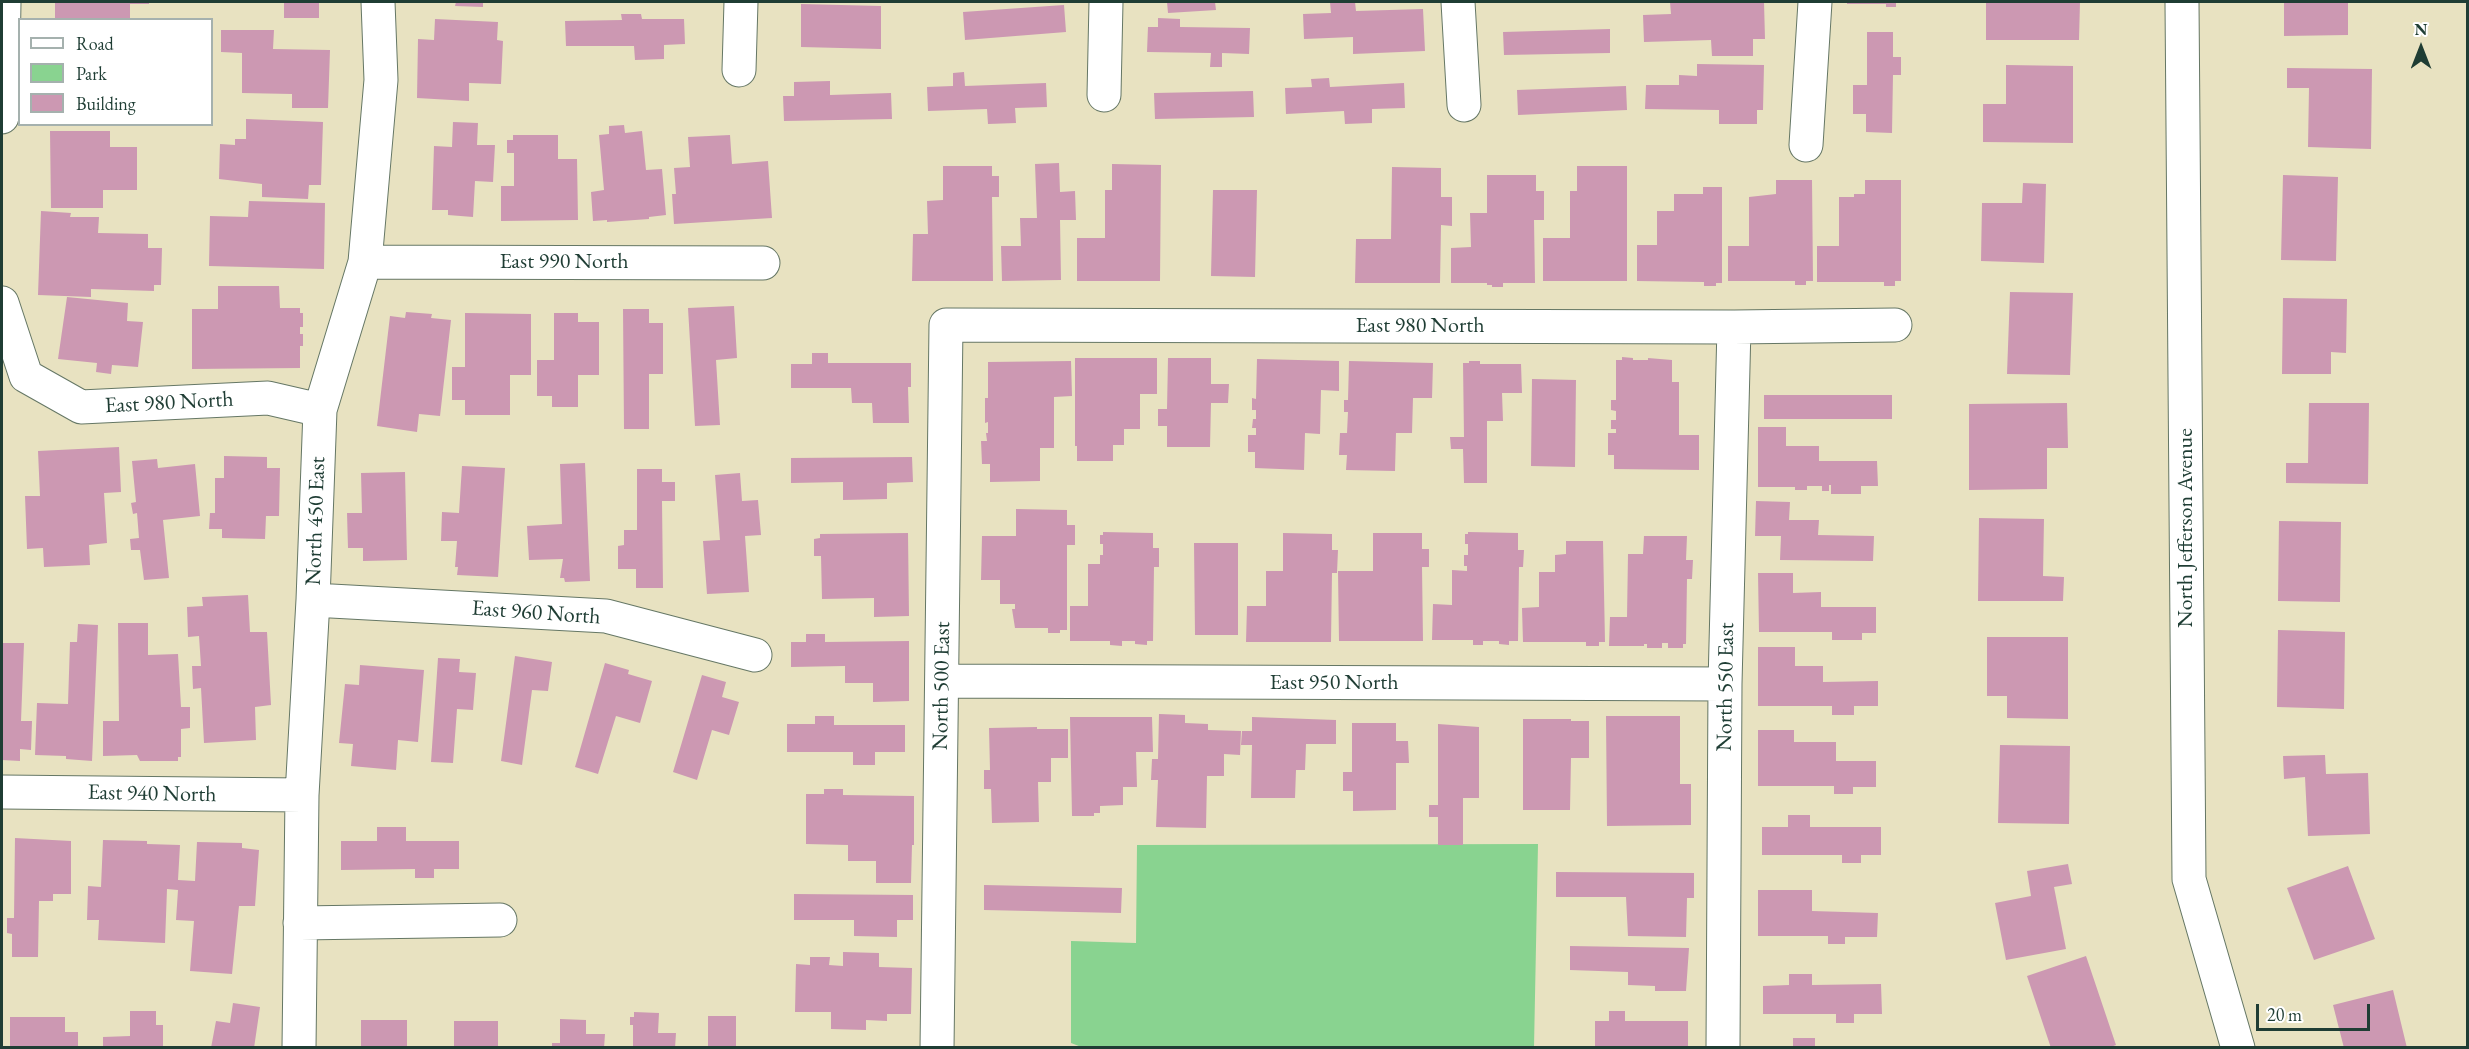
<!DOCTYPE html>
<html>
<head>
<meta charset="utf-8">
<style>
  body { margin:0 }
  #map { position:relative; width:2469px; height:1049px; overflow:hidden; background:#e8e2c1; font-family:"EB Garamond",serif }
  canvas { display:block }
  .frame { position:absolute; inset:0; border:3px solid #1f3d34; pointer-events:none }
  .legend { position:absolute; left:18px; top:18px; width:195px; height:108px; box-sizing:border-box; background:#fff; border:2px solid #a5b1ae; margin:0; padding:8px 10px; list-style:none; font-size:18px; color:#1f3d34 }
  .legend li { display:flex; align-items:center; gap:12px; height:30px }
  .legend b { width:30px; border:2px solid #a5b1ae }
  .north { position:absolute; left:2391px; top:18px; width:60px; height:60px; -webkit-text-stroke:4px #fff; paint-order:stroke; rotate:0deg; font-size:16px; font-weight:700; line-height:24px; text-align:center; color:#1f3d34 }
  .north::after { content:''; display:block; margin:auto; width:21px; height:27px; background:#1f3d34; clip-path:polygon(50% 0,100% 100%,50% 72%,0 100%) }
  .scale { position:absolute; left:2256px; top:1004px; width:114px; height:27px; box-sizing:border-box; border:3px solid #1f3d34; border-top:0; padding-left:8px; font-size:18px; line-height:21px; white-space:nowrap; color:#1f3d34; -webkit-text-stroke:4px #fff; paint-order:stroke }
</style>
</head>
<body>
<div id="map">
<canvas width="2469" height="1049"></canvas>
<div class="frame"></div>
<ul class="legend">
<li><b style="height:8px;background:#fff"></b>Road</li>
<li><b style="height:16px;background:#89d390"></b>Park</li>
<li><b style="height:16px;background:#cc98b2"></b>Building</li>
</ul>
<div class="north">N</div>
<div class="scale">20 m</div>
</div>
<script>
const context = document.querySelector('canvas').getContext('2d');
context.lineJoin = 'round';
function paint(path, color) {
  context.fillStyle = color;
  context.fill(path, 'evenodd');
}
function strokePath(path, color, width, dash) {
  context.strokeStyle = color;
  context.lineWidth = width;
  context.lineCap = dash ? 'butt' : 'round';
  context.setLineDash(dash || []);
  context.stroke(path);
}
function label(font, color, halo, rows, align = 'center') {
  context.font = font + ' "EB Garamond",serif';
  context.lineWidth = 4.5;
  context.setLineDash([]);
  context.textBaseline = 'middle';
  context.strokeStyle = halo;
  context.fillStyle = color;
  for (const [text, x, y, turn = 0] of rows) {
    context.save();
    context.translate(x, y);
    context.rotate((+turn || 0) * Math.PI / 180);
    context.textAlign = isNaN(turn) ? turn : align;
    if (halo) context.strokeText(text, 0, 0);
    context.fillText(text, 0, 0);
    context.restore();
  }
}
paint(new Path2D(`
  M1538 844 1534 1047 1084 1048 1071 1043V941L1136 943 1137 845Z`), '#89d390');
paint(new Path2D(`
  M55 2H149V4H130V20H55Z
  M284 2H319V18H284Z
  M456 2H483V7L455 6Z
  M1167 2H1215L1216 10 1168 13Z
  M1330 2H1355L1356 11 1423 9 1425 51 1353 54V37L1304 39 1303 14 1331 13Z
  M1670 2H1764L1765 39H1753V56H1712L1711 40 1644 42 1643 15 1671 14Z
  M1847 2H1896V7H1886V4H1847Z
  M1986 2H2080L2079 40H1986Z
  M2284 2H2348V35L2284 36Z
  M801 4 881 6V49L801 47Z
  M1064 5 1066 32 965 40 963 12Z
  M621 14H641L642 19H684L685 44 664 45V59L635 60 634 46H566L565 21 622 20Z
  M1158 18 1180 19V27L1250 28 1249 54 1222 53V67H1210L1211 53 1147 52 1148 27H1158Z
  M435 19 498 22 497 40 503 41 501 84 469 83V101L417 98 418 39 434 40Z
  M1610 29V53L1504 55 1503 32Z
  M221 30H274L273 49 330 50 328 108H292V94L242 93V53L221 52Z
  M1867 32H1893V57H1901V75H1893L1892 133 1866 132V114H1853V85H1867Z
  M1697 64 1764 65 1763 110H1757V124H1719V110L1645 109 1646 85H1679V75L1697 76Z
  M2006 65 2073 66V143L1983 142V104H2006Z
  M2287 68 2372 69 2371 149 2308 147 2309 88H2287Z
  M964 72 965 86 1046 83 1047 107 1015 108 1016 123 988 124 987 109 928 111 927 87 953 86V73Z
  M1329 78 1330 87 1404 83 1405 108 1372 109V123L1345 124 1344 111 1286 114 1285 88 1312 87 1311 79Z
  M830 81V95L891 93 892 119 784 121 783 96H794V82Z
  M1626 86 1627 110 1518 115 1517 90Z
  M1253 91 1254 117 1155 119 1154 93Z
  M246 119 323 122 321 185H309L308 199 262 197V184L219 179 220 144 235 145V139H246Z
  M453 122 478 123 477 145H495L493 182 475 181 473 217 448 215V210H432L434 146 452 147Z
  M624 125 625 133 642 131 646 170 662 169 666 215 649 217V219L607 222V220L593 221 591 192 604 190 599 135 609 134V126Z
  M50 131H110V147H137V190H103V208H51Z
  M513 135H558V159H577L578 220 501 221V186H514V153H507V140H513Z
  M730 135 732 164 768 161 772 218 674 224 672 194H676L674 168 690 167 688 137Z
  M1059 163 1060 192 1075 191 1076 220H1060L1061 280 1002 281 1001 246H1021L1020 218H1037L1035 164Z
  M1112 164 1161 165 1160 281H1077V238H1105V190H1112Z
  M943 166H992V176H999V197H992L993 281H912L913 234H928L927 201 943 200Z
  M1577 166H1627V281H1543V238H1570V191H1577Z
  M1392 167 1441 168V197H1452V226L1441 225 1440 283H1355L1356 239H1391Z
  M1487 175H1536V191H1544V220H1534L1535 283H1503V287H1492V285H1487V283H1451V248L1471 247 1470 213H1487Z
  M2283 175 2338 177 2336 261 2281 260Z
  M1776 180H1812L1813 281H1806V285H1795V281H1728V246H1749V197L1776 194Z
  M1865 180H1901V281H1895V286H1884V282H1817V246H1839V197H1854V194H1865Z
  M2023 183 2046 184 2044 263 1981 261 1982 203H2022Z
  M1703 187H1722V283H1716V286H1704V282L1637 281V245H1657V211H1674V194H1703Z
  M1213 190H1257L1255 277 1211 276Z
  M249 201 325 203 324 269 209 266 210 216 248 217Z
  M41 211 71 213 70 217H99L98 233 148 234V248H162L161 285H154V291L91 289V297L38 295Z
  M218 286H279L280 308H300V313H303V327H300V334H303V346H300V368L192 369V309H218Z
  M2010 292 2073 293 2070 375 2007 374Z
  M67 297 128 303 127 321 143 322 138 367 112 365 111 374 96 372 97 363 58 359Z
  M2283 298 2347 299 2346 353 2331 352V374H2282Z
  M734 306 737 358 716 360 720 425 695 426 688 308Z
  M623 309H649V323H663V374H649V429H624Z
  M406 312 432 314 431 318 451 320 440 416 419 414 417 432 377 426 390 316 405 318Z
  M465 313 531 314V375H510V415H465V400H452V367H465Z
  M554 313H578V322H599V375H578V407H552V396H537V360H554Z
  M812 353H828V363H911V387H908L909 423H873L872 403H852L851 388H791V364H812Z
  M1622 357 1633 358V360H1648V358L1672 360V382H1679V435H1699V470L1614 469V455H1608V433H1616V429H1611V420H1616V411L1611 410V400H1616V360H1622Z
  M1075 358H1157V394H1140V429H1124V445H1113V461H1077V446H1075Z
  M1168 358H1211V384H1229L1228 403H1211L1210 447H1167V426H1158V409H1167Z
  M1257 359 1339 361V391L1321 390 1320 434 1305 433 1304 470 1255 468V452H1248V435H1256V428H1252L1253 419H1256V410H1252V398L1256 399Z
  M1071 361 1072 396 1054 397V448H1040V481L990 482V464H982L981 441H987L986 433H988V422L985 423V398H988V362Z
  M1349 361 1433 363 1432 398H1413L1412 433H1396L1395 471 1346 470 1347 455H1339L1340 433H1347L1348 412H1344V400H1348Z
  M1469 361H1480V364H1521L1522 393H1502L1503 421H1487V483H1464L1463 449H1451L1450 437H1464L1463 363H1469Z
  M1532 379 1576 380 1575 467 1531 466Z
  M1764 395H1892V419H1764Z
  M2067 403 2068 448H2047V489L1969 490V404Z
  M2309 403H2369L2368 484 2286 483V463H2308Z
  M1758 427H1786V446H1819V461H1877L1878 486H1861V494H1831V485H1829V491H1822V486H1807V490H1795V487H1758Z
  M119 447 121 492 104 493 107 543 89 545 90 565 44 567 43 548 27 549 25 496H40L38 451Z
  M224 456 267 457V468H280L279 516H266L265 539 222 538V529H209L210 513H215V478H224Z
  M912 457 913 482 887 483V499L843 500V482L791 483V458Z
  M157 459 158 468 195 464 200 516 163 520 169 578 144 580 140 550H131L130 539 139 538 137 513 133 514 131 503 136 502 132 461Z
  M585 463 590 581 565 582 564 578H560L563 559 529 560 527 526 562 524 560 464Z
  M462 466 505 468 498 577 457 575 458 567H455L457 541H441L442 512 459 513Z
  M637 469H662V482H675V501H662L663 588H636V569H618V546L624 545V530H637Z
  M405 472 407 560 363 561V548H348L347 513H362L361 473Z
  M740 473 742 501 758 500 761 535 745 536 749 592 707 594 703 541 720 540 715 475Z
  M1756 501 1790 502 1789 520H1819L1818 535 1874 536 1873 561 1780 560 1781 536H1755Z
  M1016 509 1067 510V525H1075V545H1067V630H1060V633H1048V628H1015L1012 609H1015V604H1000V580H981L982 536H1016Z
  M1979 518 2044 519 2043 576 2064 577 2063 601H1978Z
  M2279 521 2341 522 2340 602 2278 601Z
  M1103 532 1153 533V548H1159V567H1154L1153 641H1147V645L1135 644V641H1122V646L1110 645V641H1070V606H1088V564H1100V555H1103V544H1100V535H1103Z
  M1468 532 1518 533V550H1524L1523 567H1519L1518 641H1509V645L1499 644V641H1483V645H1473V640H1432L1433 604 1452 605V570L1467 571V566H1464V555H1468V544H1465V534H1468Z
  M908 533 909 616 874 617V598L822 599 821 556H814V539L820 538V534Z
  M1283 533 1332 534V550H1338L1337 573H1332L1331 642H1246L1247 606H1266V571H1283Z
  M1373 533H1422V549H1429V567H1422L1423 641H1339L1338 571H1373Z
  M1644 536H1687L1686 560H1693L1692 579H1687L1686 644H1683V648H1668V643H1662V648H1647V644H1644V646H1609L1610 617H1627L1628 554H1643Z
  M1566 541H1603L1605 642H1599V646H1586V642H1523L1522 608 1539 607V572H1555V555L1566 554Z
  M1194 543H1238V635H1195Z
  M1758 573H1793V593L1821 592V607H1876V633H1862V640H1832V632H1759Z
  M248 595 250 632H267L271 705 255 707 256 740 204 743 201 688 193 689 192 666H201L199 636 188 637 187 607 203 606 202 597Z
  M118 623H148V655L178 654 181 707H190V728L181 729V757H178V761H140L137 755 103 756V721H119Z
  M78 624 98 625 92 761 66 759V756L35 755 37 703 68 704 70 642H77Z
  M2278 630 2345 632 2344 709 2277 707Z
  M806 634H825V642L909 641V701L873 702V683H845V666L791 667V642H806Z
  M1987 637H2068V719L2007 718V696H1987Z
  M2 643H24L21 721H32L31 750 20 749V761L2 760Z
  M1758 647H1795V666H1823V682L1878 681V706H1854V715H1832V706H1758Z
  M515 656 552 662 548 691 532 690 522 765 501 761Z
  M438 658 460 659 459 672 476 673 473 710 457 709 453 763 431 762Z
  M605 663 629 670 628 674 652 681 640 723 616 716 598 774 575 767Z
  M360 665 424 670 418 742 398 740 396 770 351 766 353 744 339 743 345 684 359 685Z
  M702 675 726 682 722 697 739 702 729 735 712 730 697 780 673 772Z
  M1159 714 1185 715V723L1208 724V730L1241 731 1240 755 1224 754V776H1207L1206 828 1156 827 1158 780H1151L1152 759H1158Z
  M815 716H834V725H905V752H875V765H853V752H787V724H815Z
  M1606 716H1680V784H1691V825L1607 826Z
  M1070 717H1152L1153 752H1136L1137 787H1123V805L1100 806V813H1094V816H1072Z
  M1252 717 1336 720V744H1306L1305 770H1296L1295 798H1251L1252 745H1241L1242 731H1252Z
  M1523 719H1571V721H1589V758H1571L1570 810H1523Z
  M1352 723H1396V741H1408L1409 763H1396V810L1353 811V791H1343V772H1352Z
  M1438 724 1479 727V798H1463V845H1438V817H1429V805H1438Z
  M1037 727V729H1068V758H1051V782H1038L1039 822 992 823 991 789H984V770H990L989 728Z
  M1758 730H1794V742H1836V761H1876V787H1853V794H1834V786H1758Z
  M2000 745 2070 746 2069 824 1998 823Z
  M2325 755 2326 774 2368 773 2370 834 2308 836 2305 777 2284 779 2283 756Z
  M824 789H843V795L914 796V845H912L911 883H876V861H848V845L806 844V794H824Z
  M1788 815H1810V827H1881V855H1861V863H1842V855H1762V827H1788Z
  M377 827H406V841H459V869H434V878H415V869L341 870V841H377Z
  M15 838 71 841V894H53V901H39L38 957H12V934L7 933V918H14Z
  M103 840 147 841V844L180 845 178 880 195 881 197 842 242 843V848L259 850 255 906H239L232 974 190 971 194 921 176 920 178 890 167 889 165 943 98 940 99 920H87L88 886 101 887Z
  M2068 864 2072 884 2054 887 2066 949 2006 960 1995 903 2031 896 2027 871Z
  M2348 866 2375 939 2314 960 2287 888Z
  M1556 872 1694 873V898H1687L1686 937 1628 936 1626 897H1556Z
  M984 885 1122 888 1121 913 984 910Z
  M1758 890H1812V911L1878 913 1877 937H1845V944H1828V936H1758Z
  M794 894 913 895V920H897V937L854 936V920H794Z
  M1570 946 1689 948 1686 991H1655V986L1628 985V972L1570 970Z
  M843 952 879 953V967L912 968 911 1014H887V1021L866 1020V1030L831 1029V1012H795L796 964 810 965V957H830L829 965 843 966Z
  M2086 956 2116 1045 2108 1048H2051L2027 976Z
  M1789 974H1812V985L1881 984 1882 1014H1854V1023H1836V1014H1763V986L1789 985Z
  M2393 990 2407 1048H2344L2333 1005Z
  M233 1003 260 1007 254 1048H211L216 1021 230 1023Z
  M130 1011H156V1025H163V1048H103V1037L130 1036Z
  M1609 1011H1625V1021H1688V1048H1595V1021H1609Z
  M634 1012 659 1013 658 1033H676L675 1048H633V1025H630V1017H634Z
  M708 1016H736V1048H708Z
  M10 1017H65V1032H78V1048H10Z
  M560 1019 586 1020V1034H605L604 1048H552V1043H560Z
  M361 1020H407V1048H361Z
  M454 1021H498V1048H454Z
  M1793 1038H1815V1048H1793Z`), '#cc98b2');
const street = new Path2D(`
  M1458 2 1464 105
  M2182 2 2189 879 2238 1048
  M739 70 741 2
  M1104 95 1106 2
  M2 117 4 2
  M1806 145 1815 2
  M365 262 763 263
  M2 303 26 376 81 407 268 398 320 410
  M313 600 606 616 755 655
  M943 681 1725 684
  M2 792 302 795
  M300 923 500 920
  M299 1048 302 795 313 600 320 410 365 262 381 80 378 2
  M937 1048 946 325 1734 327 1895 325
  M1723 1048 1725 684 1734 327`);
strokePath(street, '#657765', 35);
strokePath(street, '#fff', 33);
label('22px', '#1f3d34', '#fff', [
  ["East 990 North",564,262],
  ["East 980 North",1420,326],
  ["East 980 North",169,403,-3],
  ["North 450 East",316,521,-88],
  ["North Jefferson Avenue",2186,528,-90],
  ["East 960 North",536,613,4],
  ["East 950 North",1334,683],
  ["North 500 East",942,686,-89],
  ["North 550 East",1726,687,-89],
  ["East 940 North",152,794,1]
]);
</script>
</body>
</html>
